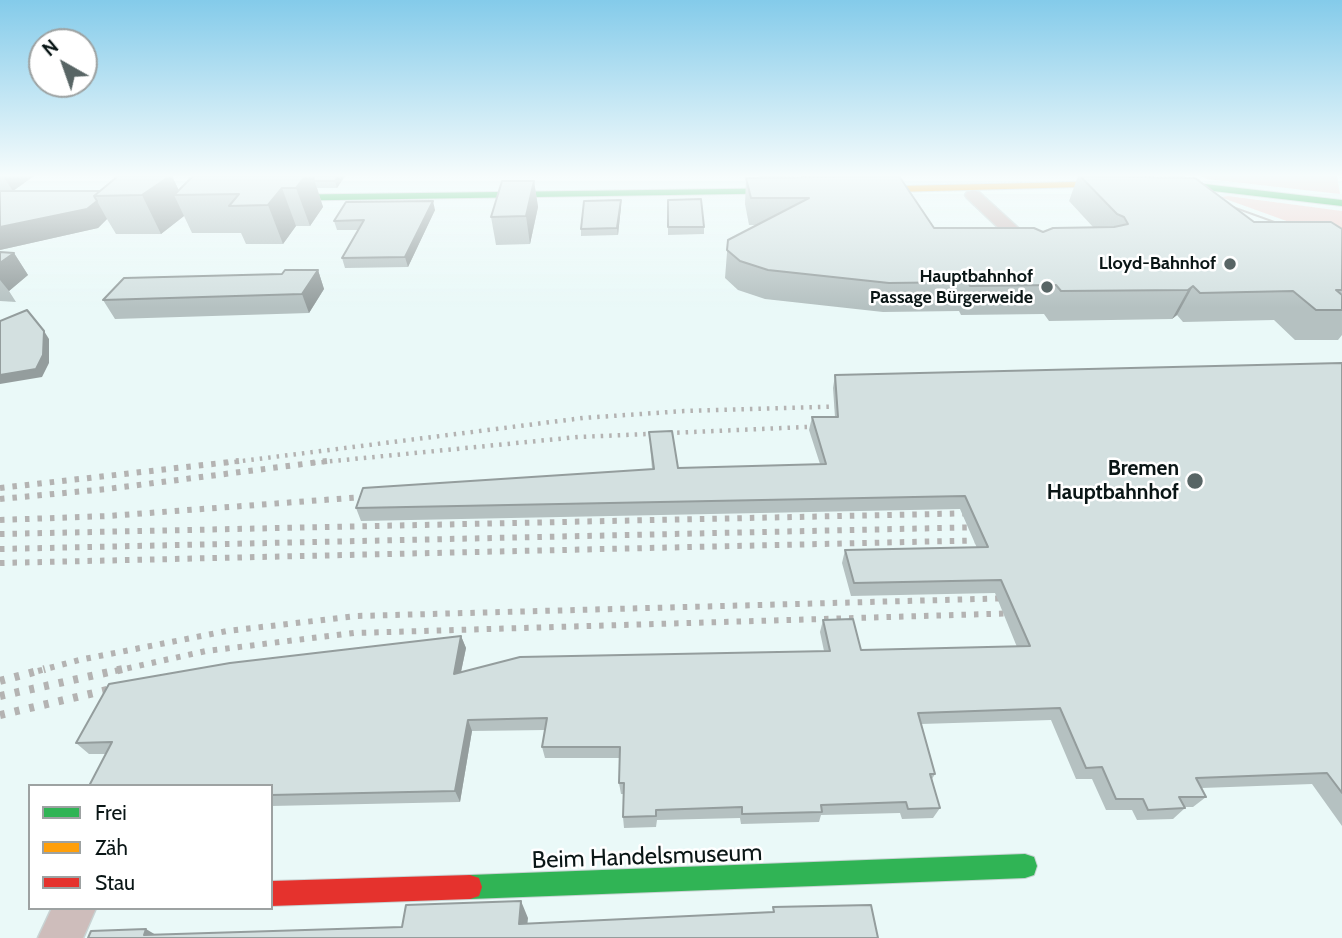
<!DOCTYPE html>
<html>
<head>
<meta charset="utf-8">
<style>
  body { margin:0 }
  #map { position:relative; width:1342px; height:938px; overflow:hidden; background:#eaf9f8; font-family:Cabin,sans-serif }
  canvas { display:block }
  .legend { position:absolute; left:28px; top:784px; width:245px; height:126px; box-sizing:border-box; background:#fff; border:2px solid #9da2a2; margin:0; padding:9px 12px; list-style:none; font-size:21px; color:#0a1616 }
  .legend li { display:flex; align-items:center; gap:14px; height:35px }
  .legend b { width:35px; border:2px solid #9da2a2 }
  .north { position:absolute; left:28px; top:28px; width:70px; height:70px; box-sizing:border-box; background:#fff; border:2px solid #9da2a2; border-radius:50%; rotate:320deg; font-size:19px; font-weight:700; line-height:28px; text-align:center; color:#0a1616 }
  .north::after { content:''; display:block; margin:auto; width:24px; height:32px; background:#586565; clip-path:polygon(50% 0,100% 100%,50% 72%,0 100%) }
</style>
</head>
<body>
<div id="map">
<canvas width="1342" height="938"></canvas>
<ul class="legend">
<li><b style="height:9px;background:#30b455"></b>Frei</li>
<li><b style="height:9px;background:#ff9f0a"></b>Zäh</li>
<li><b style="height:9px;background:#e5322d"></b>Stau</li>
</ul>
<div class="north">N</div>
</div>
<script>
const context = document.querySelector('canvas').getContext('2d');
context.lineJoin = 'round';
function paint(path, color) {
  context.fillStyle = color;
  context.fill(path, 'evenodd');
}
function strokePath(path, color, width, dash) {
  context.strokeStyle = color;
  context.lineWidth = width;
  context.lineCap = dash ? 'butt' : 'round';
  context.setLineDash(dash || []);
  context.stroke(path);
}
function label(font, color, halo, rows, align = 'center') {
  context.font = font + ' Cabin,sans-serif';
  context.lineWidth = 5;
  context.setLineDash([]);
  context.textBaseline = 'middle';
  context.strokeStyle = halo;
  context.fillStyle = color;
  for (const [text, x, y, turn = 0] of rows) {
    context.save();
    context.translate(x, y);
    context.rotate((+turn || 0) * Math.PI / 180);
    context.textAlign = isNaN(turn) ? turn : align;
    if (halo) context.strokeText(text, 0, 0);
    context.fillText(text, 0, 0);
    context.restore();
  }
}
paint(new Path2D(`
  M1202 176H1337L1340 194 1207 179Z
  M1228 196 1342 211V241L1220 197Z`), '#f1d1cd');
const street = new Path2D(`
  M973 190 979 192 1039 247 1042 251 1039 255H1027L967 198 965 195 967 192Z
  M52 908H96L83 938H38Z`);
const fast = new Path2D(`
  M1170 180 1342 200V206L1170 186 1115 187 1110 184 1115 181Z
  M799 188 804 191 802 193 268 201 263 198 268 195Z
  M1025 854 1034 857 1037 866 1034 875 1025 878 470 899 461 896 458 887 461 878 470 875Z`);
const slow = new Path2D(`
  M1115 181 1120 184 1118 186 856 193 851 190 856 187Z`);
const jam = new Path2D(`
  M470 875 479 878 482 887 479 896 470 899 271 906V881Z`);
strokePath(street, '#c8d3d3', 3);
strokePath(fast, '#c8d3d3', 2);
strokePath(slow, '#c8d3d3', 2);
strokePath(jam, '#c8d3d3', 2);
paint(street, '#cebdbb');
paint(fast, '#30b455');
paint(slow, '#ff9f0a');
paint(jam, '#e5322d');
strokePath(new Path2D(`
  M1219 202 1291 228`), '#b4b3b2', 2);
strokePath(new Path2D(`
  M226 463 583 418 684 411 853 406
  M313 463 578 437 829 426`), '#b4b3b2', 4.5, [2.5, 6]);
strokePath(new Path2D(`
  M0 488 239 461
  M0 499 107 489 327 461
  M0 520 108 516 377 496
  M0 534 982 513
  M0 549 987 527
  M0 563 994 540
  M38 671 79 660 227 631 357 616 1015 598
  M115 671 206 651 354 633 1023 613`), '#b4b3b2', 6, [4.5, 8]);
strokePath(new Path2D(`
  M0 681 45 669
  M0 696 123 669
  M0 715 124 686`), '#b4b3b2', 8, [5, 10]);
paint(new Path2D(`
  M0 176H33L13 191H100L172 176 179 191 193 176H345L337 188H317L323 207 310 226H296L283 244H246L241 233H192L184 216 161 234H116L107 219 98 228 0 250Z
  M1078 176H1141L1254 222 1342 229V335L1338 340H1295L1274 320 1183 322 1177 315 1172 319 1049 321 1044 314 961 315 959 311 883 312 765 299 738 290 725 278 728 240 757 225H749L745 204 746 178 934 228 1043 232 1093 227 1069 201Z
  M534 181 538 207 530 244 496 245 491 217Z
  M621 200V207L618 235 581 236V229Z
  M668 200 704 227V234L668 235Z
  M435 210 408 267 345 268 342 258 358 230H337L334 221Z
  M0 252 14 253 28 275 9 291 16 302 0 301Z
  M318 270 324 289 309 313 115 319 103 300Z
  M1342 363V826L1312 784 1202 788 1206 797 1193 807H1185V808L1173 819 1137 820 1132 810H1106L1092 779H1076L1051 720 921 724 935 774 932 779 940 808 933 818 902 819 900 813 821 815 819 822 741 824 740 818 657 820 656 827 624 828 623 817V794H621L619 783 620 758H545L542 747 545 730 472 731 460 802 271 806V786L106 754H89L76 743 461 636 466 648 461 672 824 651 820 632 823 620 861 650 1017 647 995 593 851 596 842 563 845 550 977 548 960 509 361 521 356 508 652 469 649 432 678 468 820 464 809 430 812 417H835L833 388 835 375Z`), '#b5c1c1');
paint(new Path2D(`
  M3 176H34L13 191Z
  M170 176H172L181 195H174L184 216 161 234 142 195Z
  M305 176H313L323 207 310 226 296 188Z
  M338 176H345L337 188 335 181Z
  M534 181 538 207 530 244 526 216Z
  M282 188 296 226 283 244 268 205Z
  M621 200V207L618 235 617 228Z
  M97 201 107 219 98 228 0 250V227Z
  M433 201 435 210 408 267 405 257Z
  M14 253 28 275 9 291 0 280V263Z
  M318 270 324 289 309 313 302 294Z
  M1193 286 1177 315 1172 319 1188 290Z
  M44 331 49 339V363L42 377 0 384V375Z
  M461 636 466 648 458 686 454 674Z
  M468 720 472 731 460 802 455 791Z
  M521 901 528 918 526 938 519 924Z
  M146 929 161 938 144 935Z`), '#949d9d');
const building = new Path2D(`
  M118 176H170L142 195 94 196Z
  M193 176H305L296 188H282L268 205 229 206 239 194 174 195Z
  M313 176H338L335 181H314Z
  M899 176 934 228H1034L1043 232 1053 228 1114 227 1128 224 1124 217 1117 214 1080 176 1195 178 1254 222H1331L1342 229V290H1336L1342 295V310H1316L1293 291 1200 293 1193 286 1188 290 1061 291 1056 285 970 286 968 282 889 283 768 270 740 261 727 250 728 240 809 198H751L746 178Z
  M502 181H534L526 216 491 217Z
  M0 191H100L94 196 97 201 87 209 0 227Z
  M701 199 704 227H668V200Z
  M621 200 617 228 581 229 584 201Z
  M433 201 405 257 342 258 364 220 334 221 346 202Z
  M0 252 14 253 0 263Z
  M285 270H318L302 294 103 300 124 278 282 274Z
  M27 310 44 331 43 355 36 369 0 375V321Z
  M1342 363V793L1327 773 1196 778 1206 797H1179L1185 808 1148 810 1143 799H1116L1102 767 1086 768 1060 708 918 713 935 774H930L940 808 908 809 906 802 821 805 822 812 742 814V807L656 810V816L623 817 624 783H619L620 747H542L547 718 468 720 455 791 271 795V786H89L112 742 76 743 109 684 230 663 461 636 454 674 520 657 830 651 823 620 853 619 861 650 1030 646 1001 580 854 583 845 550 988 547 965 496 356 508 363 488 654 469 649 432 672 431 678 468 826 464 812 417H838L835 375Z
  M521 901 519 924 774 912 773 907 871 905 878 938H88L91 931 146 929 144 935 402 927 406 905Z`);
paint(building, '#d3e0e0');
strokePath(building, '#949d9d', 2);
const sky = context.createLinearGradient(0, 0, 0, 308);
sky.addColorStop(0, '#84cbea');
sky.addColorStop(0.57, '#f6fcfc');
sky.addColorStop(1, '#f6fcfc00');
context.fillStyle = sky;
context.fillRect(0, 0, 1342, 308);
for (const [x, y, r, color] of [
  [1230,264,7,"#586565"],
  [1047,287,7,"#586565"],
  [1195,481,9,"#586565"]
]) {
  const dot = new Path2D();
  dot.arc(x, y, r, 0, 2 * Math.PI);
  context.fillStyle = color;
  context.fill(dot);
  strokePath(dot, '#fff', 2.5);
}
label('bold 18px', '#0a1616', '#fff', [
  ["Lloyd-Bahnhof",1216,264],
  ["Hauptbahnhof",1033,277],
  ["Passage Bürgerweide",1033,298]
], 'right');
label('bold 21px', '#0a1616', '#fff', [
  ["Bremen",1179,469],
  ["Hauptbahnhof",1179,493]
], 'right');
label('24px', '#0a1616', '#fff', [
  ["Beim Handelsmuseum",647,857,-2]
]);
</script>
</body>
</html>
